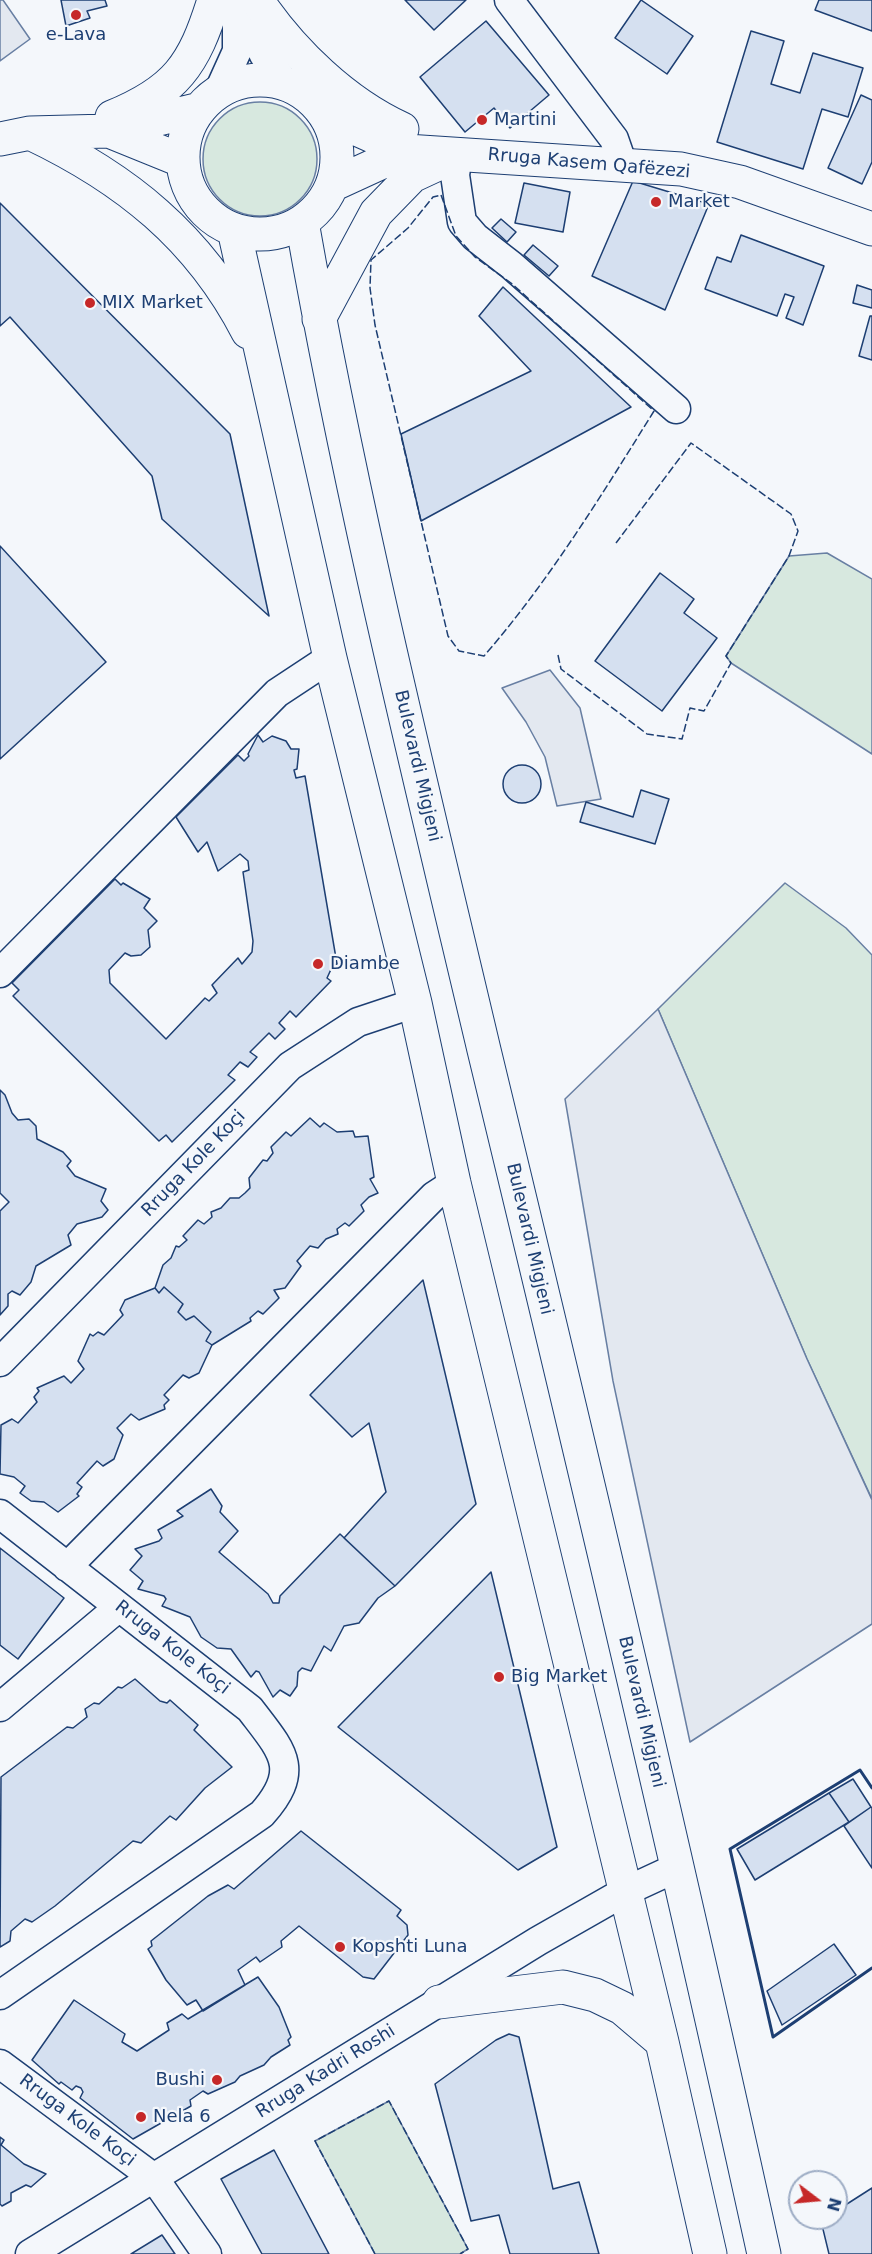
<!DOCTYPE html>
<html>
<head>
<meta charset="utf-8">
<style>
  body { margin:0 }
  #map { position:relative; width:872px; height:2254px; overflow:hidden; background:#f4f7fb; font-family:"DejaVu Sans",sans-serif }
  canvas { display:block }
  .north { position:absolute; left:788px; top:2170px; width:60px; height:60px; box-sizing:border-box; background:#f4f7fb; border:2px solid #9eadc5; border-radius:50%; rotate:106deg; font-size:16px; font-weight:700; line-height:24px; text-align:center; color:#1d3f73 }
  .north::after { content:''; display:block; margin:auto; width:21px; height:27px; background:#c62828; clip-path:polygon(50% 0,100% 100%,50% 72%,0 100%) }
</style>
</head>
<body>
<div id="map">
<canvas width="872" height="2254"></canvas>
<div class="north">N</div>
</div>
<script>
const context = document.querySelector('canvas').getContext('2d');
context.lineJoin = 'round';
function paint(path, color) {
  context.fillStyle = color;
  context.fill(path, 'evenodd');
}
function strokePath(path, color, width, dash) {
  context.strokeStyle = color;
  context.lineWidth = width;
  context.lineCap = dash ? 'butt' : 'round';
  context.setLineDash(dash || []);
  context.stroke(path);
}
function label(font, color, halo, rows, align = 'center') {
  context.font = font + ' "DejaVu Sans",sans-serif';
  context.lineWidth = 4.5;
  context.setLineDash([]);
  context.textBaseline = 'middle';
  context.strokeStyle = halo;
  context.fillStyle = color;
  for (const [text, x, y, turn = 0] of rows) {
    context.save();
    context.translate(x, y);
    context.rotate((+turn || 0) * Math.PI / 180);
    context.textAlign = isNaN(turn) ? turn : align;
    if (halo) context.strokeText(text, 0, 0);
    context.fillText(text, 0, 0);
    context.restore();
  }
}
const green = new Path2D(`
  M203 159a57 57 0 1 1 114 0a57 57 0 1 1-114 0Z
  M827 553 872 579V754L731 663 726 656 789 556Z
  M785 883 846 928 872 955V1499L807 1359 658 1009Z
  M389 2101 468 2249 460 2254H375L315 2141Z`);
paint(green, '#d7e8df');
strokePath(green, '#687fa3', 1.5);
const parking = new Path2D(`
  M0 0H3L30 39 0 61Z
  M550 670 580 708 601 799 557 806 545 757 526 722 502 688Z
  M658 1009 807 1359 872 1500V1624L690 1742 613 1381 565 1099Z`);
paint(parking, '#e3e8f0');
strokePath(parking, '#687fa3', 1.5);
const building = new Path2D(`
  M61 0H105L107 6 87 11 90 18 66 26Z
  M405 0H466L434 30Z
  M641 0 693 36 667 74 615 38Z
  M819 0H872V31L815 10Z
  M486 21 549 95 510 128 494 108 465 132 420 77Z
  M751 31 784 41 771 84 800 93 813 53 863 68 848 117 822 109 803 169 717 142Z
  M861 95 872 100V162L862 184 828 168Z
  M633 181 709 204 665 310 592 276Z
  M524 183 570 192 563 232 515 223Z
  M0 203 230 434 269 616 162 519 152 476 10 317 0 326Z
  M501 219 516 232 507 242 492 228Z
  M741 235 824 266 803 325 786 318 794 297 785 294 777 316 705 289 717 257 731 262Z
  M533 245 558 266 549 276 524 255Z
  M857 285 872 290V308L853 303Z
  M503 287 631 407 421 521 401 434 531 371 479 316Z
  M870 316H872V360L859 356Z
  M0 546 106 662 0 759Z
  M660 573 694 599 684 613 717 638 662 711 595 661Z
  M258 735 263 742 272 736 286 741 291 749H299L297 769 294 770 296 778 305 776 337 964 333 965 327 978 331 981 296 1017 290 1011 279 1023 285 1029 275 1039 269 1033 250 1052 257 1057 248 1067 240 1062 228 1075 235 1080 172 1142 166 1135 159 1141 13 996 19 990 12 983 115 879 121 885 123 883 150 899 144 908 157 921 148 930 150 947 141 955 131 956 125 953 109 970 110 983 166 1039 205 998 209 1001 217 993 212 985 238 958 242 964 252 952 253 941 243 872 249 870 248 861 240 854 218 871 207 842 198 852 176 817 238 755 244 761 249 756 248 754Z
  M503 784a19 19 0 1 1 38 0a19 19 0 1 1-38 0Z
  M641 790 669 799 655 844 580 822 586 802 633 817Z
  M0 1090 5 1095 12 1113 18 1120 29 1119 36 1126 37 1139 63 1152 71 1161 67 1166 75 1176 106 1189 101 1201 108 1210 102 1217 77 1224 68 1235 71 1245 36 1266 31 1282 20 1295 12 1291 8 1294V1306L0 1315V1211L9 1202 0 1193Z
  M310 1118 320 1127 324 1123 337 1132 353 1131 355 1137 368 1136 374 1177 370 1179 378 1193 369 1197 361 1205 364 1211 349 1226 345 1223 337 1229 338 1234 326 1239 318 1248 310 1246 297 1261 301 1266 285 1288 274 1290 279 1298 263 1314 258 1311 250 1318 251 1321 212 1345 206 1341 211 1332 194 1316 186 1320 178 1312 183 1304 164 1287 159 1293 155 1288 163 1265 171 1258 176 1246 179 1247 187 1240 183 1236 198 1220 204 1224 212 1217 211 1212 221 1208 230 1198H239L245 1193 250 1188 249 1178 263 1160 267 1161 273 1153 271 1147 286 1132 291 1136Z
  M423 1280 476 1504 395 1586 344 1538 386 1492 369 1423 352 1437 310 1395Z
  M164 1287 183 1304 178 1312 186 1320 194 1316 211 1332 206 1341 212 1345 199 1373 189 1378 183 1375 164 1395 169 1400 164 1405 165 1409 139 1420 131 1414 117 1428 123 1435 114 1459 103 1466 97 1461 77 1483 82 1487 77 1494 79 1496 58 1512 44 1502 31 1501 20 1493 25 1486 14 1477 0 1474 1 1425 12 1419 18 1423 37 1402 34 1397 39 1391 37 1388 64 1376 71 1383 84 1369 78 1361 90 1334 93 1336 98 1332 104 1335 123 1315 120 1310 125 1300 155 1288 159 1293Z
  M211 1489 222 1506 220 1512 238 1531 219 1552 268 1594 273 1603H279L280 1596 340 1534 395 1586 378 1598 359 1623 344 1626 331 1651 324 1646 311 1671 302 1668 298 1672 297 1686 290 1696 280 1690 273 1697 259 1672 256 1671 251 1677 231 1649 217 1648 201 1637 190 1617 162 1606 166 1599 164 1596 138 1589 143 1581 130 1570 142 1556 135 1549 159 1541 162 1538 158 1530 183 1516 177 1511Z
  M0 1548 64 1598 18 1659 0 1645Z
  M491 1572 557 1847 518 1870 338 1727Z
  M135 1679 160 1701 167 1703 170 1700 198 1725 194 1730 232 1767 205 1788 176 1820 170 1816 141 1843 133 1841 55 1906 32 1922 25 1919 11 1931 10 1941 0 1947 1 1777 67 1727 73 1728 87 1717 85 1709 94 1703 99 1704 118 1687 122 1688Z
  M853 1779 871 1807 849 1822 829 1793Z
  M829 1793 849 1822 755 1880 737 1849Z
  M871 1807 872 1808V1868L844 1826Z
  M301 1831 401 1910 397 1916 407 1925 408 1935 374 1979 363 1977 299 1926 281 1941 282 1947 260 1962 256 1957 238 1970 245 1985 203 2011 196 2000 187 2005 166 1980 148 1949 152 1946 151 1941 208 1896 228 1885 234 1889Z
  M834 1944 856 1975 782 2025 767 1991Z
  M258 1977 279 2007 291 2037 288 2040 290 2045 271 2057 264 2065 240 2076 235 2082 208 2094 203 2091 190 2100 191 2106 133 2139 80 2098 83 2092 81 2088 76 2086 72 2090 61 2082 59 2084 32 2060 74 2000 125 2034 122 2042 137 2051 169 2030 167 2023 182 2014 188 2019Z
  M509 2034 519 2037 553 2189 579 2182 599 2254H510L499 2215 471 2221 435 2084 496 2040Z
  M0 2137 4 2140 1 2145 24 2164 46 2174 31 2187 26 2185 11 2193V2201L2 2206 0 2204Z
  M274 2150 329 2254H262L221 2179Z
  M872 2188V2254H829L821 2221 836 2218V2211Z
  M162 2235 175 2254H131Z`);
paint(building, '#d5e0f0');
strokePath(building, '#1d3f73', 1.5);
const minor = new Path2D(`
  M238 0 264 55 287 85
  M509 0 614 139 623 165
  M218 93 237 51V5
  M458 154 455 175 462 222 475 237 511 265 676 409
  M0 973 277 693 330 658
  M0 1362 290 1066 358 1022 415 1003
  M0 1514 250 1709C282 1751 302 1769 262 1814L0 1995
  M67 1567 434 1196 454 1183
  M0 1707 119 1607
  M0 2064 154 2178 207 2254
  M30 2254 538 1941 624 1892 678 1867`);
const secondary = new Path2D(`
  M257 0C292 52 345 103 402 129
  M183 157a77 77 0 1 1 154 0a77 77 0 1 1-154 0Z
  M325 115 406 151 681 169 740 182 872 229
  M112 117C176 91 194 65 214 0
  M109 131 183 161
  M30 133C125 178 199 237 248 332
  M0 139 30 133 109 131 200 109
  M332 185 406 151
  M302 222C351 500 419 775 484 1050 581 1451 676 1852 764 2254
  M234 230 330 658 415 1003 454 1183 662 2042 710 2254
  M319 319 376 213 412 176 455 156
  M439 2002 563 1987 595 1995 622 2008 662 2042`);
strokePath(minor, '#1d3f73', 31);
strokePath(secondary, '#1d3f73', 35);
strokePath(minor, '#f4f7fb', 28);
strokePath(secondary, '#f4f7fb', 33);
strokePath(new Path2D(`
  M441 195 456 236 475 257 511 283 654 411C601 496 549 581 484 656L459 651 448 636 375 325 370 288 371 260 408 228 433 197Z
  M558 655 561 669 647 734 682 739 690 708 704 711 731 663 726 656 789 556 798 531 791 514 691 443 616 543
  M375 2254 315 2141 389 2101 468 2249 460 2254`), '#1d3f73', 1.5, [8, 3]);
strokePath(new Path2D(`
  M872 1788 860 1770 730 1849 773 2037 872 1968`), '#1d3f73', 3);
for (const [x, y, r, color] of [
  [76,15,6,"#c62828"],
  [482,120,6,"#c62828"],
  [656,202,6,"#c62828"],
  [90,303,6,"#c62828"],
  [318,964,6,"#c62828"],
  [499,1677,6,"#c62828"],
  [340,1947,6,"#c62828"],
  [217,2080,6,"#c62828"],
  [141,2117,6,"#c62828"]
]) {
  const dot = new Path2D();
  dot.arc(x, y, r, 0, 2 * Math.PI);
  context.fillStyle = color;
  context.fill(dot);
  strokePath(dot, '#f4f7fb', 2);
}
label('18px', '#1d3f73', '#f4f7fb', [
  ["e-Lava",76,35,"center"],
  ["Martini",494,120],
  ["Market",668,202],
  ["MIX Market",102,303],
  ["Diambe",330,964],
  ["Big Market",511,1677],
  ["Kopshti Luna",352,1947],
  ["Bushi",205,2080,"right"],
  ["Nela 6",153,2117]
], 'left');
label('18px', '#1d3f73', '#f4f7fb', [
  ["Rruga Kasem Qafëzezi",589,164,5],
  ["Bulevardi Migjeni",417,766,77],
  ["Rruga Kole Koçi",194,1164,-46],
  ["Bulevardi Migjeni",529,1239,77],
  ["Rruga Kole Koçi",172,1648,38],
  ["Bulevardi Migjeni",641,1712,77],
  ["Rruga Kadri Roshi",326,2072,-32],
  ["Rruga Kole Koçi",77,2121,37]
]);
</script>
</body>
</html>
